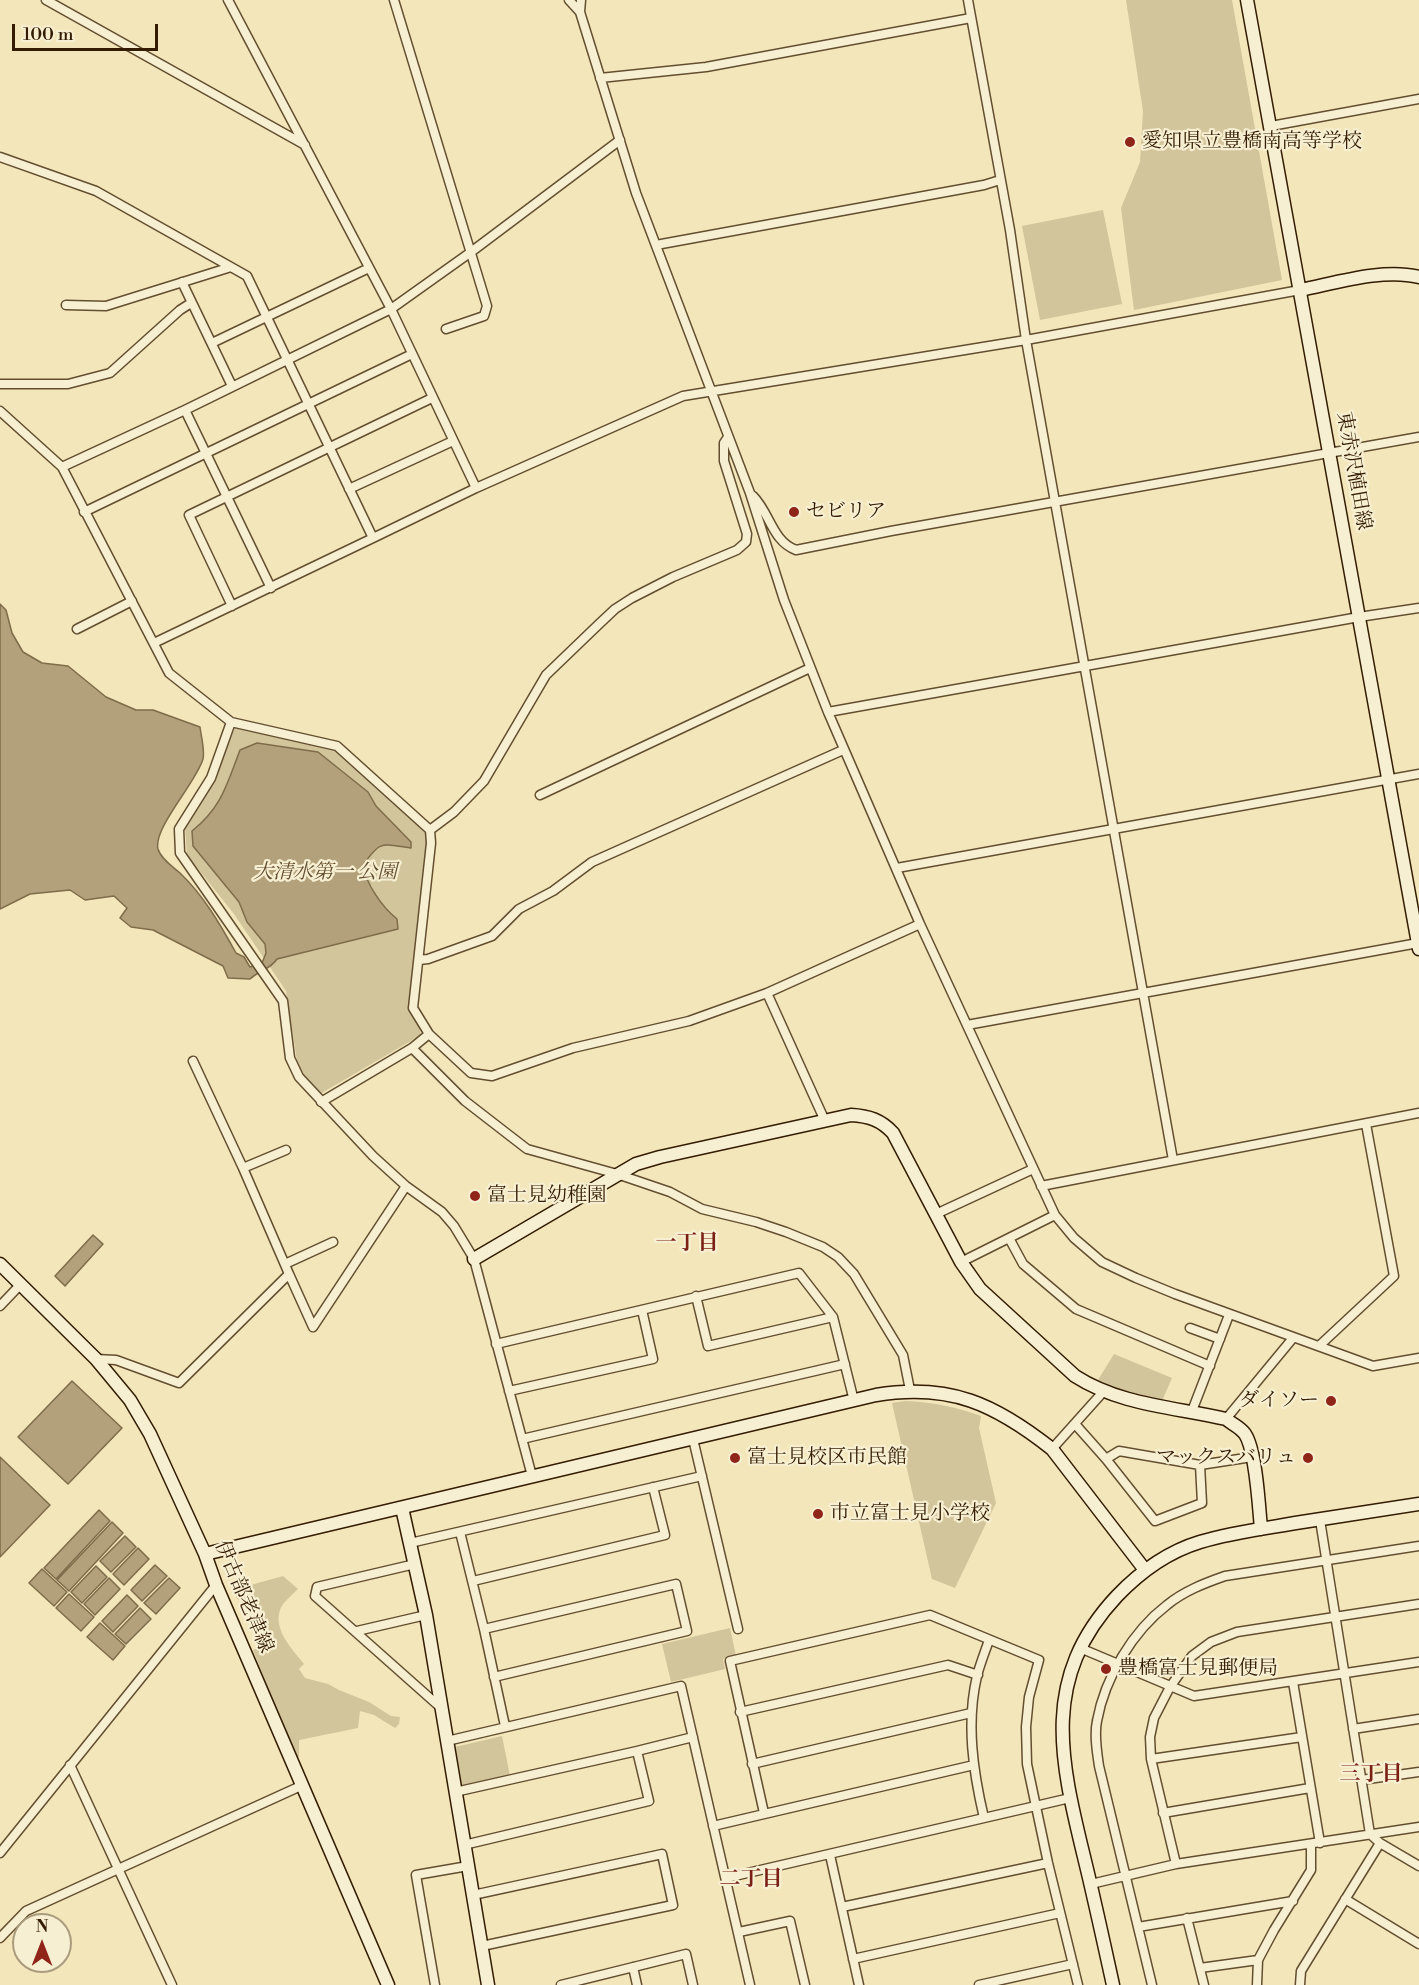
<!DOCTYPE html>
<html>
<head>
<meta charset="utf-8">
<style>
  body { margin:0 }
  #map { position:relative; width:1419px; height:1985px; overflow:hidden; background:#f3e6ba; font-family:"Libre Bodoni",serif }
  canvas { display:block }
  .north { position:absolute; left:12px; top:1913px; width:60px; height:60px; box-sizing:border-box; background:#f7efd2; border:2px solid #a99b7e; border-radius:50%; rotate:0deg; font-size:16px; font-weight:700; line-height:24px; text-align:center; color:#331c01 }
  .north::after { content:''; display:block; margin:auto; width:21px; height:27px; background:#8f2418; clip-path:polygon(50% 0,100% 100%,50% 72%,0 100%) }
  .scale { position:absolute; left:12px; top:24px; width:146px; height:27px; box-sizing:border-box; border:3px solid #331c01; border-top:0; padding-left:8px; font-size:18px; line-height:21px; white-space:nowrap; color:#331c01; -webkit-text-stroke:4px #f7efd2; paint-order:stroke }
</style>
</head>
<body>
<div id="map">
<canvas width="1419" height="1985"></canvas>
<div class="north">N</div>
<div class="scale">100 m</div>
</div>
<script>
const context = document.querySelector('canvas').getContext('2d');
context.lineJoin = 'round';
function paint(path, color) {
  context.fillStyle = color;
  context.fill(path, 'evenodd');
}
function strokePath(path, color, width, dash) {
  context.strokeStyle = color;
  context.lineWidth = width;
  context.lineCap = dash ? 'butt' : 'round';
  context.setLineDash(dash || []);
  context.stroke(path);
}
function label(font, color, halo, rows, align = 'center') {
  context.font = font + ' "Libre Bodoni","Noto Serif JP",serif';
  context.lineWidth = 4.5;
  context.setLineDash([]);
  context.textBaseline = 'middle';
  context.strokeStyle = halo;
  context.fillStyle = color;
  for (const [text, x, y, turn = 0] of rows) {
    context.save();
    context.translate(x, y);
    context.rotate((+turn || 0) * Math.PI / 180);
    context.textAlign = isNaN(turn) ? turn : align;
    if (halo) context.strokeText(text, 0, 0);
    context.fillText(text, 0, 0);
    context.restore();
  }
}
paint(new Path2D(`
  M1126 0H1232L1282 280 1134 310 1121 208 1140 162 1143 111Z
  M1103 210 1122 304 1040 320 1022 226Z
  M235 728 336 748 426 832 429 843 408 1010 420 1028 421 1035 320 1094 304 1076 297 1061 286 991 234 914 187 855 185 828 212 784Z
  M1114 1354 1172 1378 1162 1401 1123 1394 1098 1380Z
  M905 1401C932 1402 956 1407 981 1416L979 1428 996 1503 955 1588 932 1579 892 1403Z
  M283 1576 298 1589C292 1595 282 1603 280 1610 273 1630 293 1650 304 1664L299 1669 305 1678 328 1684 339 1690 369 1702 391 1716 400 1717 399 1724 395 1728 374 1715 360 1711 358 1728 299 1740V1757L295 1759 253 1650 271 1643 260 1618 248 1610 246 1601 237 1599 233 1590Z
  M730 1628 736 1656 723 1659 725 1669 671 1682 662 1644Z
  M502 1736 510 1776 462 1786 459 1784 455 1747Z`), '#d2c49b');
const water = new Path2D(`
  M0 604 6 610 12 633 23 652 42 663 68 666 106 697 136 710H153L200 727C201 736 205 750 203 759 196 783 153 828 158 849 161 859 173 867 180 873 204 896 220 924 236 953L244 957 250 967 262 963 266 953 265 944 247 922 239 902 193 846 192 831C222 807 227 784 240 750L257 743 318 752 368 792 376 806 411 842V848C381 844 381 840 363 865 366 884 382 907 397 919L398 929 277 959C271 969 258 971 250 979L228 978 223 966 153 930 131 927 120 918 127 908 114 896 85 900 70 890 30 894 0 909Z
  M93 1235 103 1244 65 1286 55 1276Z
  M72 1381 122 1428 68 1484 18 1437Z
  M0 1457 50 1505 0 1557Z
  M99 1510 110 1521 56 1579 44 1568Z
  M112 1522 123 1533 69 1591 57 1580Z
  M125 1536 136 1547 111 1572 100 1561Z
  M138 1548 149 1559 124 1585 113 1574Z
  M155 1565 167 1576 142 1601 131 1590Z
  M96 1566 107 1577 82 1603 71 1592Z
  M42 1569 67 1592 54 1606 29 1583Z
  M109 1578 120 1589 95 1615 84 1604Z
  M169 1578 180 1588 156 1614 144 1603Z
  M69 1594 94 1617 81 1631 56 1608Z
  M127 1595 138 1606 113 1632 102 1621Z
  M140 1608 151 1619 126 1644 115 1634Z
  M100 1623 125 1646 113 1660 87 1637Z`);
paint(water, '#b2a17b');
strokePath(water, '#7f6c4a', 1.5);
const street = new Path2D(`
  M46 0 305 145
  M228 0 391 309 476 488
  M394 0 487 306 484 316 446 329
  M569 0 580 12
  M581 0 580 12 636 193 750 493 784 600 828 712 920 924 1055 1215 1074 1238 1102 1262 1136 1278 1175 1294 1373 1366 1419 1358
  M968 0 1010 230 1026 340 1173 1160
  M600 78 706 67 971 18
  M1271 126 1419 99
  M0 157 96 191 247 276 373 538 476 488 683 396 1026 340 1300 290
  M656 245 984 185 1000 180
  M182 282 232 386
  M66 305 106 306 231 267
  M212 343 369 268
  M0 384H68L110 373 180 310 191 303
  M185 410 271 588
  M0 411 62 467 169 673 231 722 337 746 430 830 431 843 413 1008 429 1034 471 1073 492 1076 573 1048 689 1021 767 993 920 924
  M62 467 185 410 391 309 471 252 620 140
  M349 489 453 441
  M753 496C770 513 772 541 796 550L891 531 1419 437
  M84 512 412 354
  M232 606 189 515 432 398
  M77 629 132 601
  M154 643 373 538
  M828 712 1359 617 1419 608
  M231 722 211 778 179 829 180 853 283 1001 290 1058 299 1077 373 1156 406 1186 442 1212 454 1226 474 1259 532 1476
  M540 795 810 668
  M430 830 454 812 484 781 546 675 598 625 615 609 632 598 673 577 737 550 746 542 747 534 724 461V443L728 437
  M897 868 1419 774
  M419 960 428 959 492 936 519 909 553 891 592 862 843 750
  M767 993 825 1121
  M967 1025 1418 943
  M412 1048 465 1101 527 1149 617 1174 670 1192 702 1209 756 1222 786 1232 823 1247 838 1257 854 1274 903 1355 910 1390
  M193 1061 243 1168 289 1274
  M321 1102 412 1048 429 1034
  M243 1168 286 1150
  M1041 1186 1419 1113
  M936 1214 1033 1169
  M1009 1238 1023 1264 1076 1309 1210 1366
  M961 1262 1055 1215
  M285 1264 333 1242
  M696 1296 708 1346 833 1317
  M0 1306 21 1284
  M1190 1328 1220 1339
  M496 1344 799 1273 833 1317 854 1401
  M1319 1346 1394 1276 1366 1124
  M96 1359 116 1360 179 1383 289 1274 313 1327 406 1186
  M509 1391 653 1359 642 1310
  M1192 1411 1229 1315
  M1226 1419 1293 1338
  M1075 1424 1106 1459 1155 1521 1202 1503 1200 1465 1252 1457
  M522 1439 845 1364
  M693 1439 738 1629
  M1052 1449 1103 1392
  M1106 1459 1119 1451 1200 1465
  M1320 1520 1370 1834 1380 1843 1419 1866
  M460 1532 484 1629 505 1726
  M410 1543 702 1476
  M415 1564 317 1587 315 1596 440 1707
  M473 1581 665 1535 653 1487
  M484 1629 676 1584 687 1631 494 1677
  M357 1631 426 1615
  M1080 1648 1194 1696 1419 1662
  M1293 1682 1320 1843
  M740 1712 948 1665 978 1675
  M1353 1729 1419 1719
  M447 1741 681 1686 750 1985
  M637 1751 693 1737
  M1151 1759 1302 1737
  M752 1764 971 1713
  M70 1765 172 1985
  M1361 1780 1419 1772
  M455 1792 637 1751 649 1801 464 1845
  M764 1813 730 1661 930 1615 1039 1660 1029 1697 1026 1727 1027 1764 1048 1863 1078 1985
  M1163 1813 1310 1788
  M984 1818C973 1771 966 1723 977 1676 980 1664 985 1652 989 1640
  M713 1826 974 1765
  M0 1853 216 1585
  M830 1855 859 1985
  M1176 1864 1151 1759 1150 1737 1154 1718 1170 1687 1192 1656 1211 1642 1237 1632 1419 1604
  M726 1878 1070 1798
  M1091 1884 1176 1864 1419 1827
  M473 1895 662 1854 673 1905 482 1946
  M1345 1899 1419 1944
  M842 1907 1048 1863
  M1187 1918 1204 1985
  M1138 1927 1293 1901
  M739 1932 790 1921 805 1985
  M0 1938 26 1911 303 1785
  M853 1959 1060 1913
  M633 1967 637 1985
  M1200 1968 1258 1960
  M435 1985 416 1875 468 1866
  M561 1985 686 1954 693 1985
  M979 1985 1073 1964
  M1152 1985 1099 1766C1097 1752 1094 1735 1097 1721 1105 1677 1133 1631 1167 1605 1184 1591 1205 1583 1225 1576L1419 1546
  M1257 1985 1258 1960 1274 1930 1311 1870V1844
  M1300 1985 1301 1971 1380 1843`);
const secondary = new Path2D(`
  M1247 0 1419 949
  M1300 290C1336 283 1383 268 1419 277
  M474 1259 636 1164 660 1157 851 1115C869 1116 881 1120 893 1133L961 1262 980 1289 1075 1376C1120 1405 1174 1407 1226 1419 1232 1424 1240 1427 1245 1434 1256 1450 1259 1507 1261 1529
  M0 1264 96 1359 130 1400 150 1434 205 1554 216 1585 388 1985
  M402 1508 426 1615 488 1985
  M205 1554 876 1395C950 1383 995 1404 1052 1449L1145 1570
  M1113 1985C1104 1944 1095 1902 1085 1861 1061 1762 1039 1679 1117 1596 1140 1572 1167 1552 1200 1542 1233 1532 1268 1528 1302 1522 1341 1516 1380 1510 1419 1504`);
strokePath(street, '#634e2f', 11);
strokePath(secondary, '#331c01', 15);
strokePath(street, '#f7efd2', 8);
strokePath(secondary, '#f7efd2', 12);
for (const [x, y, r, color] of [
  [1130,142,6,"#8f2418"],
  [794,512,6,"#8f2418"],
  [475,1196,6,"#8f2418"],
  [1331,1401,6,"#8f2418"],
  [735,1458,6,"#8f2418"],
  [1308,1458,6,"#8f2418"],
  [818,1514,6,"#8f2418"],
  [1106,1669,6,"#8f2418"]
]) {
  const dot = new Path2D();
  dot.arc(x, y, r, 0, 2 * Math.PI);
  context.fillStyle = color;
  context.fill(dot);
  strokePath(dot, '#f7efd2', 2);
}
label('20px', '#331c01', '#f7efd2', [
  ["愛知県立豊橋南高等学校",1142,142],
  ["セビリア",806,512],
  ["富士見幼稚園",487,1196],
  ["ダイソー",1319,1401,"right"],
  ["富士見校区市民館",747,1458],
  ["マックスバリュ",1296,1458,"right"],
  ["市立富士見小学校",830,1514],
  ["豊橋富士見郵便局",1118,1669]
], 'left');
label('20px', '#331c01', '#f7efd2', [
  ["東赤沢植田線",1353,471,80],
  ["伊古部老津線",243,1597,67]
]);
label('italic 20px', '#634e2f', '#f7efd2', [
  ["大清水第一 公園",325,873]
]);
label('bold 21px', '#7a1f14', '#f7efd2', [
  ["一丁目",687,1244],
  ["三丁目",1371,1775],
  ["二丁目",751,1880]
]);
</script>
</body>
</html>
